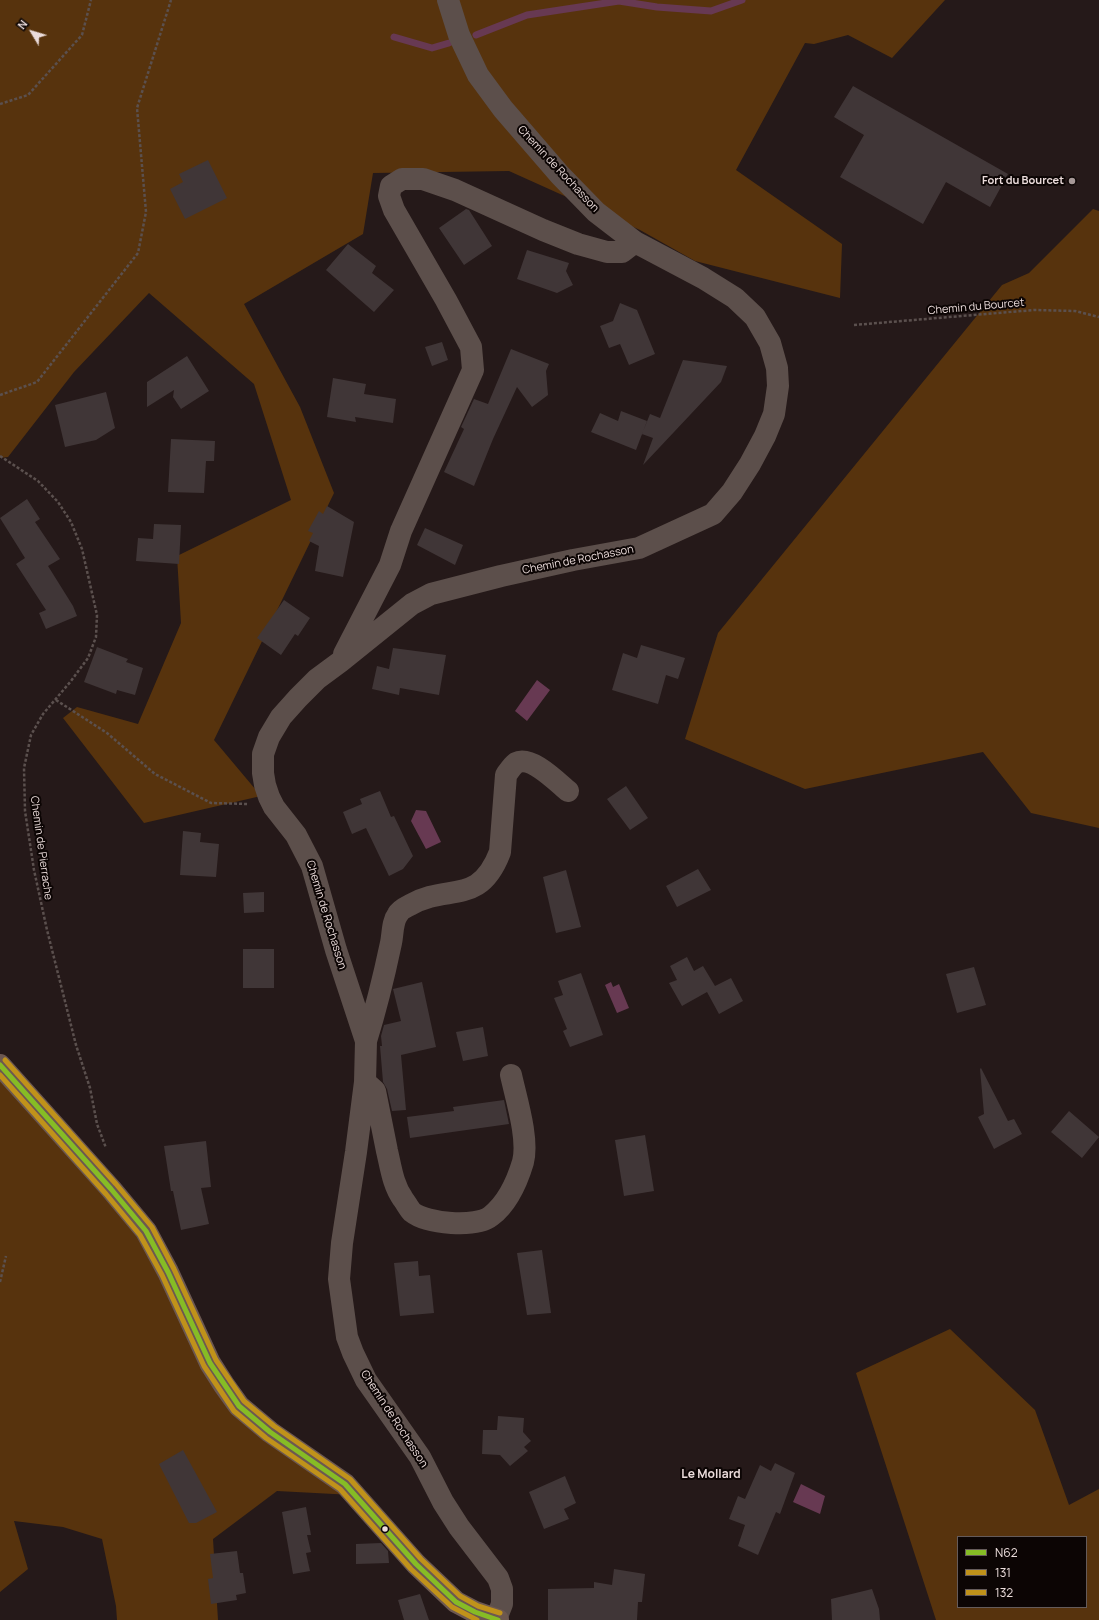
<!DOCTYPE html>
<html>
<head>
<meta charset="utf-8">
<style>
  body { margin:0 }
  #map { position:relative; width:1099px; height:1620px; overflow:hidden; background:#251919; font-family:Manrope,sans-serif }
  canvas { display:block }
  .legend { position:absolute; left:957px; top:1536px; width:130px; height:72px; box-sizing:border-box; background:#0c0504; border:1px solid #655b5a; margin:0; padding:5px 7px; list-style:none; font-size:12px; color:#ebdcdb }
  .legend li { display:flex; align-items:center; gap:8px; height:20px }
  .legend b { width:20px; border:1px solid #655b5a }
  .north { position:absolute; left:12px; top:12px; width:40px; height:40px; -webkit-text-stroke:3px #0c0504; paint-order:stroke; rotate:308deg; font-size:11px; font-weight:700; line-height:16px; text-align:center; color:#ebdcdb }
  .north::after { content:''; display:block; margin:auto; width:14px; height:18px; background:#ebdcdb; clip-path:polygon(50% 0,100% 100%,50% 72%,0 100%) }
</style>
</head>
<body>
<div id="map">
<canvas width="1099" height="1620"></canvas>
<ul class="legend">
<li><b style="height:5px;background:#86bc25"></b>N62</li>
<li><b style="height:5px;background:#c0921a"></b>131</li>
<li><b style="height:5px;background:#c0921a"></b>132</li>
</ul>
<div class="north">N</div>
</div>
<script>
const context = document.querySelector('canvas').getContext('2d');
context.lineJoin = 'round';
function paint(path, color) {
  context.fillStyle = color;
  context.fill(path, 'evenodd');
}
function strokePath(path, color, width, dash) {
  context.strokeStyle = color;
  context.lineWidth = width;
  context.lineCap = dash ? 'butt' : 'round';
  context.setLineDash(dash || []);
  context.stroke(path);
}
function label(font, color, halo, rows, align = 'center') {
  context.font = font + ' Manrope,sans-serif';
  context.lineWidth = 4;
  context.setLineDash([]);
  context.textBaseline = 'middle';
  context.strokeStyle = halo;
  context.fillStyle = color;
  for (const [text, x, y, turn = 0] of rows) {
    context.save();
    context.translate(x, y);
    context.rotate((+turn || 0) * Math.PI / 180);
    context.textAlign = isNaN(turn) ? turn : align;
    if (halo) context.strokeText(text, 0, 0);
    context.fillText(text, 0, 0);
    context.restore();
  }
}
paint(new Path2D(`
  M0 0H945L892 58 848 35 814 44 805 43 736 170 842 244 840 298 695 261 640 230 509 171 373 173 363 234 244 304 300 407 334 493 214 740 261 796 144 823 63 718 77 707 138 724 181 623 177 556 291 500 254 384 149 293 74 372 8 457 0 458Z
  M1093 209 1099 211V828L1031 813 983 752 805 789 685 739 718 633 1002 285 1029 273Z
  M0 1076 116 1202 162 1278 221 1383 353 1495 277 1491 213 1539 218 1620H117L116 1606 102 1539 63 1527 14 1521 28 1569 0 1592Z
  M950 1329 1035 1410 1069 1505 1099 1489V1620H936L856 1373ZM958 1537H1086V1607H958Z`), '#57330d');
paint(new Path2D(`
  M537 680 550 690 527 721 515 711Z
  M416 810 426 811 441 842 426 849 411 821Z
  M611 982 613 987 619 984 629 1008 617 1013 605 985Z
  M801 1484 825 1496 820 1514 793 1502Z`), '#673952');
strokePath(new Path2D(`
  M476 35 527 15 619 1 657 7 711 11 742 0
  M394 37 432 48 449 43`), '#673952', 7);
paint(new Path2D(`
  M853 86 1008 174 990 207 946 182 923 224 840 177 864 135 834 117Z
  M208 160 227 198 185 219 170 189 183 182 179 174Z
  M466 209 469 210 492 246 464 265 439 228Z
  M348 244 376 266 372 273 394 290 374 312 326 270Z
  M527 250 569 263 566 271 573 285 557 293 517 279Z
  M620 303 637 310 655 354 629 365 620 344 609 348 600 326 613 321Z
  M442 342 448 360 432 366 425 347Z
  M511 349 549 364 546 371 548 395 532 407 517 387 493 439 474 486 444 472 464 429 461 427 474 399 488 404Z
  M187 356 209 391 181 409 173 397 174 390 147 407V382Z
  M683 360 727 366 721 382 643 465 653 438 642 434 650 414 660 418Z
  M333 378 366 384 364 394 396 399 393 423 355 417 356 422 327 417Z
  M106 392 115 428 96 440 65 447 55 405Z
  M621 411 647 421 636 450 591 432 600 413 618 421Z
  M171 439 215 441 214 461H206L204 493 168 492Z
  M27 499 40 519 35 522 60 559 48 566 73 606 77 616 46 629 39 613 46 610 16 564 25 558 0 518Z
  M327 506 354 522 343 577 315 571 319 546 309 541 313 533 308 531 319 511 323 514Z
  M154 524 181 525 179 564 136 561 138 538 153 539Z
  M425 528 463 545 455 565 417 545Z
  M284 600 310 618 298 636 295 634 281 655 257 638Z
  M641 645 685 658 678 679 666 675 658 704 612 690 623 653 637 658Z
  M97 647 128 659 126 662 143 668 135 695 117 690 116 694 84 682Z
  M393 648 446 655 439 695 400 688 399 695 372 689 377 666 389 669Z
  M626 786 648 818 630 830 607 799Z
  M380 791 391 817 394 816 413 856 403 869 389 876 366 828 352 834 343 812 362 804 360 799Z
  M183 831 201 833 200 842 219 844 216 877 180 875Z
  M698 869 711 890 677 907 666 886Z
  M566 870 581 927 556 933 543 877Z
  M264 892V912L244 913 243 893Z
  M243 949H274V988H243Z
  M687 957 694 971 703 966 715 986 731 978 743 1001 719 1014 707 992 682 1006 669 983 677 980 670 966Z
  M974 967 986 1005 957 1013 946 974Z
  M581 973 603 1035 570 1047 563 1031 567 1029 554 998 563 995 558 981Z
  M422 982 436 1047 401 1055 406 1110 392 1111 387 1089 383 1082 380 1046H382L381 1036 384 1025 401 1021 393 989Z
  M483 1027 488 1056 463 1061 456 1032Z
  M981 1068 1008 1121 1014 1119 1022 1134 994 1149 978 1117 984 1114 980 1069Z
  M504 1100 509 1124 410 1138 407 1117 454 1111 453 1107Z
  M1069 1111 1099 1137 1082 1158 1051 1132Z
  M645 1135 654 1191 624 1196 615 1140Z
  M206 1141 211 1187 201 1188 209 1224 181 1230 173 1191H171L164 1146Z
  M542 1250 551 1313 527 1315 517 1253Z
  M418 1261 419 1276 430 1275 434 1313 400 1316 394 1263Z
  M498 1416 524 1418 523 1432 531 1441 524 1447 528 1451 510 1466 500 1455 482 1454 483 1430H497Z
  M183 1450 217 1512 196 1523H189L159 1464Z
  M775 1463 795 1473 780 1514 776 1512 758 1555 738 1546 745 1525 729 1519 738 1496 745 1499 760 1465 771 1471Z
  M565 1476 576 1503 564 1509 569 1519 544 1529 529 1492Z
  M306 1507 311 1535H307L311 1552 306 1553 310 1571 293 1574 282 1512Z
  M381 1543 388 1551 389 1563 356 1564V1544Z
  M237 1551 240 1573H243L246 1593 236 1595 237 1600 211 1604 208 1579 213 1578 210 1554Z
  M614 1569 645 1574 642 1602H638L637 1620H548V1589L594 1588V1582L612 1585Z
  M872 1589 879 1609 880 1620H832L831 1599Z
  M420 1594 429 1620H404L398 1600Z`), '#403637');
strokePath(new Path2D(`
  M0 104 28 95 82 35 91 0
  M854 325 1034 310 1075 311 1099 317
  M0 395 37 382 138 253 146 212 137 108 171 0
  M0 456 38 481 58 502 71 522 82 549 97 615 96 637 88 658 71 681 43 714 31 735 24 768 25 811 34 870 47 930 76 1045 90 1088 97 1124 106 1148
  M56 700 107 733 155 774 211 803 248 804
  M0 1282 6 1256`), '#5b504e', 2.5, [3, 2]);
strokePath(new Path2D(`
  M448 0 459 35 478 75 503 109 560 175 596 212 635 242 703 278 735 298 755 317 770 343 777 368 778 386 774 414 765 436 750 464 732 492 713 514 639 548 573 560 501 576 431 594 412 604 340 662 317 679 298 698 281 717 269 737 263 754V773L265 785 269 797 274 807 296 835 312 866 336 950 366 1041 365 1082 356 1152 342 1243 339 1279 347 1337 353 1353 366 1380 420 1457 443 1502 459 1527 498 1578 502 1589V1604L496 1619
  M344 654 390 565 401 531 473 370 471 347 446 300 394 210 389 196 391 186 402 179H423L455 190 543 230 578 244 607 252H622L635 242
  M366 1041C376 1009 384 976 391 943 393 934 392 922 398 914 400 910 406 907 410 905 448 883 479 907 500 852L506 775C509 771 512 766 516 763 531 755 557 782 568 791
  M365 1082 375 1091C379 1111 383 1131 387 1151 391 1168 393 1185 403 1199 406 1203 409 1209 412 1212 427 1224 476 1228 491 1216 508 1203 517 1182 523 1162 529 1139 516 1098 511 1075`), '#5c4f4b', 22);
strokePath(new Path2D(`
  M0 1065 111 1189 146 1231 168 1272 210 1363 224 1385 239 1406 270 1432 345 1484 416 1564 456 1602 475 1612 498 1620`), '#6c5851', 22);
strokePath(new Path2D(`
  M0 1065 111 1189 146 1231 168 1272 210 1363 239 1406 270 1432 345 1484 416 1564 456 1602 475 1612 498 1620`), '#86bc25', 5);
strokePath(new Path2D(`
  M0 1075 106 1194 140 1235 162 1275 204 1366 234 1411 266 1438 340 1489 411 1569 452 1607 477 1620`), '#c0921a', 5);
strokePath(new Path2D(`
  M5 1060 116 1184 152 1227 174 1269 216 1360 244 1401 274 1426 350 1479 421 1559 460 1596 478 1606 500 1613`), '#c0921a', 5);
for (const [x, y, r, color] of [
  [1072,181,4,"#a69897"],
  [385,1529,3.5,"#ebdcdb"]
]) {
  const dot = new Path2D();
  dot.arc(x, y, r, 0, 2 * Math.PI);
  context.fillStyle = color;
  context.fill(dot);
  strokePath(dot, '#0c0504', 1.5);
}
label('11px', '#ebdcdb', '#0c0504', [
  ["Chemin de Rochasson",558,169,47],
  ["Chemin du Bourcet",976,307,-5],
  ["Chemin de Rochasson",578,560,-11],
  ["Chemin de Pierrache",41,848,82],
  ["Chemin de Rochasson",326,915,73],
  ["Chemin de Rochasson",394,1419,57]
]);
label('bold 11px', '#ebdcdb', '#0c0504', [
  ["Fort du Bourcet",1064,181]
], 'right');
label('bold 12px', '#ebdcdb', '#0c0504', [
  ["Le Mollard",711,1475]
]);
</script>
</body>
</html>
